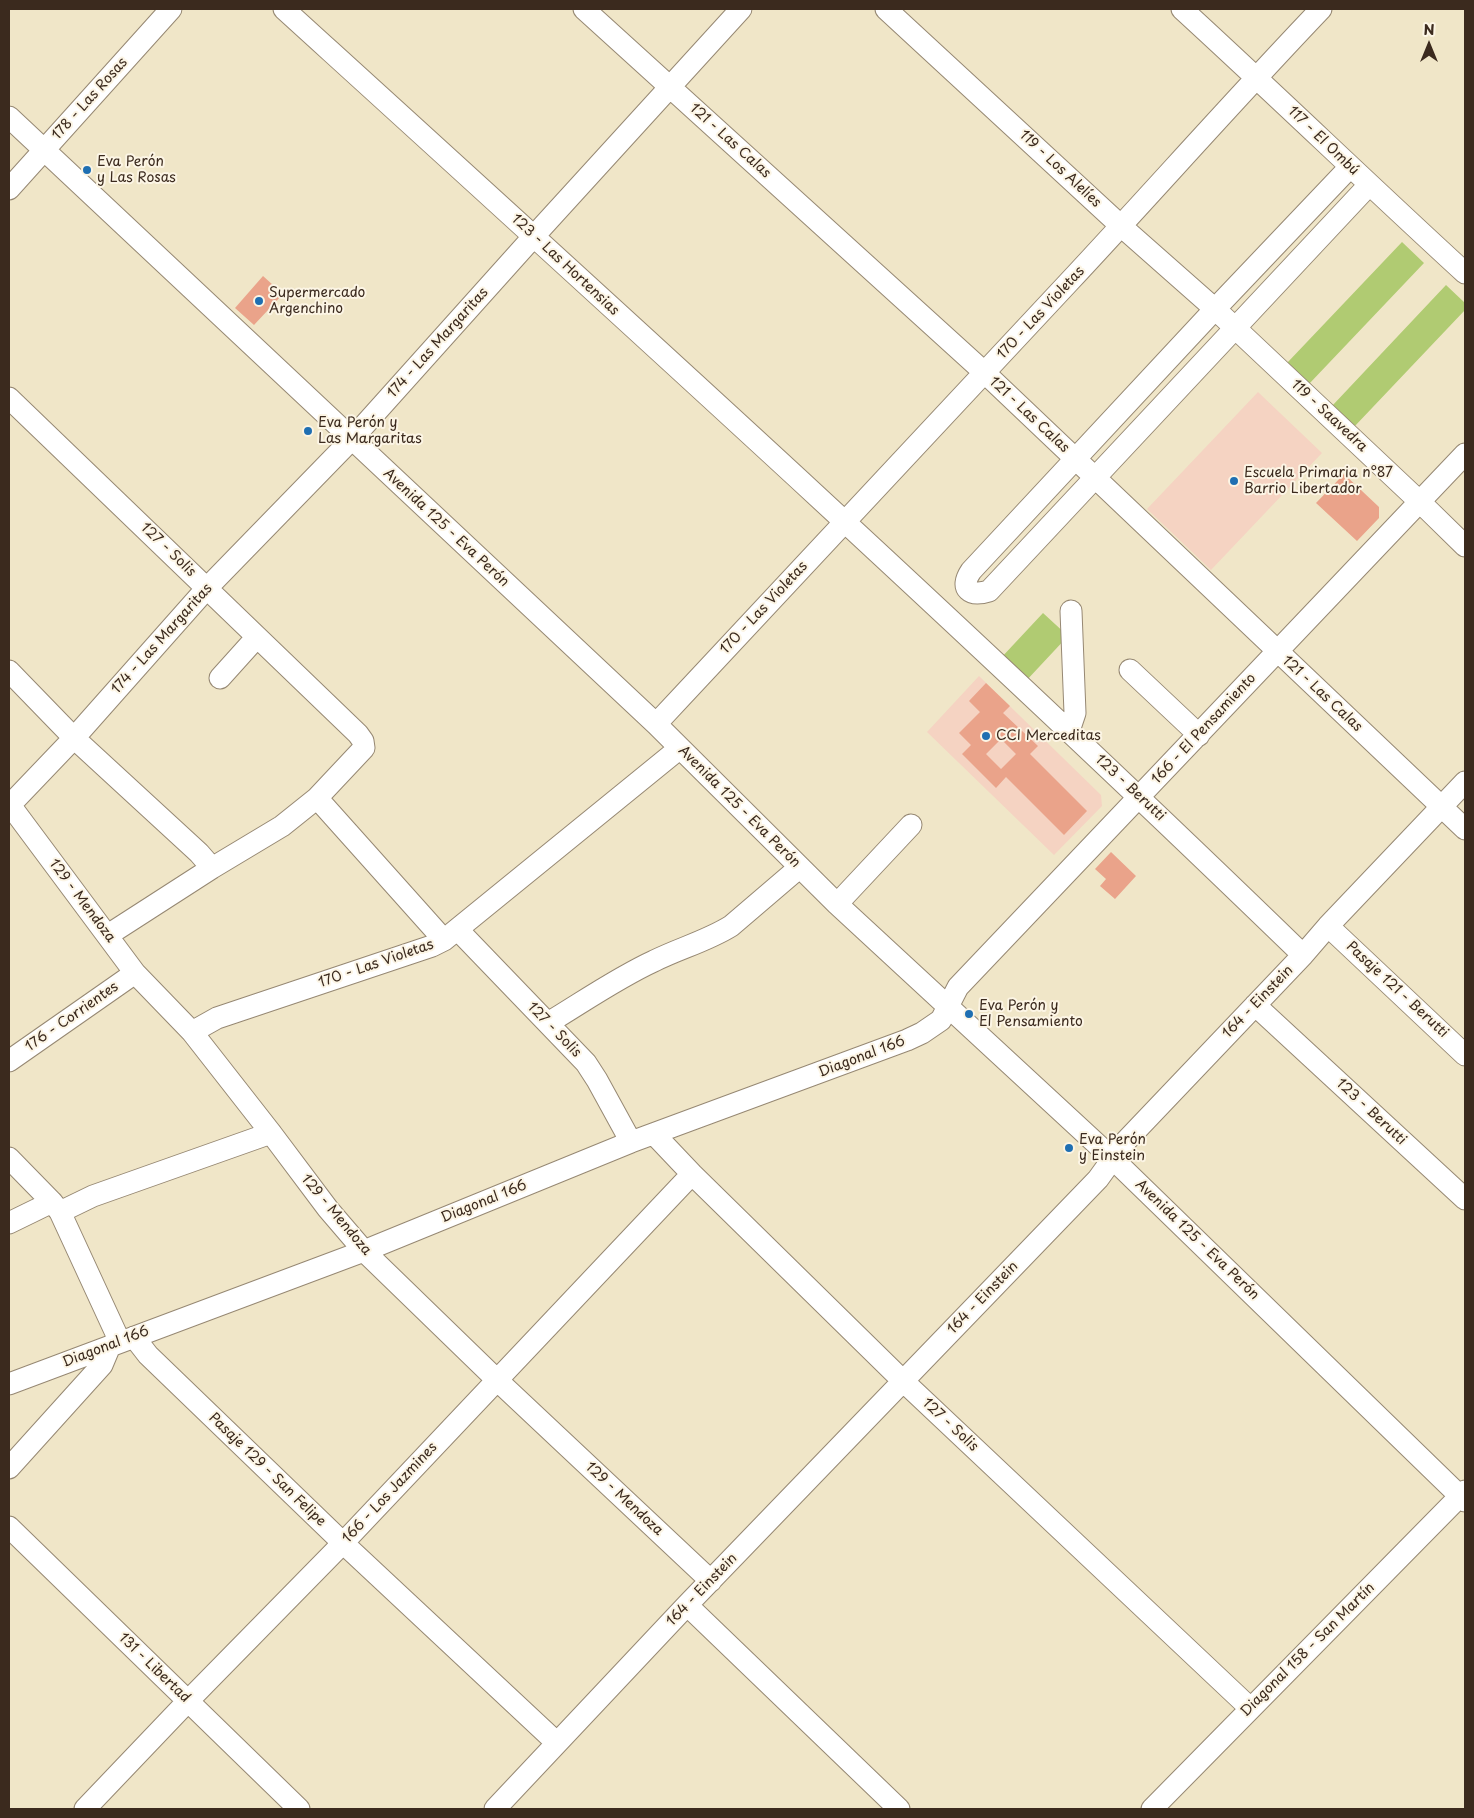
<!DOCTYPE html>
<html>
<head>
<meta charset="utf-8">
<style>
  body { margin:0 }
  #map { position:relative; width:1474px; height:1818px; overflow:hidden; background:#f0e6c8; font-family:"Playpen Sans",sans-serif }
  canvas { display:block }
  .frame { position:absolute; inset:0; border:10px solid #3b2a1e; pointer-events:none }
  .north { position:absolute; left:1404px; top:20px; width:50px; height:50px; -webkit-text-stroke:4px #fcf5e5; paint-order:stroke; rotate:0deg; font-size:14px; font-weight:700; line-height:20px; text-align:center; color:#3b2a1e }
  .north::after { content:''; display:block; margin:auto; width:18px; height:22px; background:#3b2a1e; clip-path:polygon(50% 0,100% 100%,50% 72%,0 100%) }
</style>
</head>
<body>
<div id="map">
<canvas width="1474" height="1818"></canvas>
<div class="frame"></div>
<div class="north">N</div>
</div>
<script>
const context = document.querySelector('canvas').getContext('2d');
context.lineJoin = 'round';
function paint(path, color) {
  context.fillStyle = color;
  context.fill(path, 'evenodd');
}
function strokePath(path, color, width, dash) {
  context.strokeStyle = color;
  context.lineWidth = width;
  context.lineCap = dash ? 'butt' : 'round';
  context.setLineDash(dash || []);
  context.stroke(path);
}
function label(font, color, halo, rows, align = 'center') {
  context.font = font + ' "Playpen Sans",sans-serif';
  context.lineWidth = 4;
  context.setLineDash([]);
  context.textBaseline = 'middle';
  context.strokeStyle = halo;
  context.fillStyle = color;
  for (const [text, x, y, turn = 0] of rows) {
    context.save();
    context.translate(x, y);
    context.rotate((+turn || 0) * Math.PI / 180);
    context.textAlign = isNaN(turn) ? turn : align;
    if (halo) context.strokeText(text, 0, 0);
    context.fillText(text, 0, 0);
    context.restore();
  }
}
paint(new Path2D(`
  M1258 392 1322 453 1211 570 1147 509Z
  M979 676 1101 795 1102 806 1054 855 927 732Z`), '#f5d3c2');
paint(new Path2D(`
  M1402 242 1424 263 1309 384 1287 363Z
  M1446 285 1465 303V310L1354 427 1332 406Z
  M1043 613 1068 636 1025 682 1000 659Z`), '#b0cb72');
paint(new Path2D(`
  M263 276 283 294 254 325 235 308Z
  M1344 474 1379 507V518L1357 541 1316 503Z
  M986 683 1010 706 1003 713 1038 746 1030 754 1087 811 1064 835 1006 777 996 788 962 754 971 745 959 733 980 712 969 701ZM1001 739 1016 754 1001 769 986 754Z
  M1111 852 1136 876 1115 899 1100 886 1106 879 1095 869Z`), '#eaa38a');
const minor = new Path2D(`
  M284 9C627 321 970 632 1303 955
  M584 9 985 373 1465 829
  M886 9 1121 226 1215 309 1420 502 1465 546
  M1182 9C1277 96 1370 186 1465 273
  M9 117 656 724 837 904 1113 1159 1465 1501
  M1350 167 1215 309 971 571C959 589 970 597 989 591L1369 185
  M9 189 171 9
  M9 398 358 734 363 741 364 748 317 798 282 826 212 868 108 935
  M1130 670 1199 735
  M9 671 74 738 199 853 212 868
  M220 678 256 638
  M656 724C793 577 931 431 1068 283 1153 192 1235 99 1321 9
  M1069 731 1075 713 1071 611
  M317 798 444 940
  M10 805 135 973 192 1032 271 1133 328 1209 364 1251 497 1380 711 1581
  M9 806 74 738 207 588 351 440 534 236 741 9
  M837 904 911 825
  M1328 926 1465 1055
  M458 930 586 1063 597 1080 631 1142
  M1255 1005 1465 1199
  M548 1023C583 1002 617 978 654 961 680 948 707 941 731 926L800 867
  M192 1032 217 1018 432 946 444 940 680 748
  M9 1061 135 973
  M655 1135 692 1174 902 1380 1250 1708
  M9 1158 52 1202 60 1212 120 1342
  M60 1212 93 1196 271 1133
  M9 1223 52 1202
  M134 1337 148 1355 343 1543 557 1743
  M9 1384 364 1251 631 1142 907 1040 922 1033 941 1020 958 987 1465 454
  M9 1468 102 1365 110 1346
  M9 1527 299 1809
  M687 1605 899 1809
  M85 1809 188 1701 343 1543 692 1174
  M495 1809 687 1605 1098 1179 1124 1143 1303 955 1328 926 1465 782
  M1152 1809 1465 1491`);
strokePath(minor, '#968873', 23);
strokePath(minor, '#fff', 21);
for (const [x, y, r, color] of [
  [87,170,5,"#1f6fb2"],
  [259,301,5,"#1f6fb2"],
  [308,431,5,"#1f6fb2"],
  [1234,481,5,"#1f6fb2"],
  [986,736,5,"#1f6fb2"],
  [969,1014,5,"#1f6fb2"],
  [1069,1148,5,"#1f6fb2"]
]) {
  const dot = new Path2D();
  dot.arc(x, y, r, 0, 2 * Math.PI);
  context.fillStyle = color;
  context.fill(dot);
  strokePath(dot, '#fcf5e5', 2);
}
label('14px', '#3b2a1e', '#fcf5e5', [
  ["178 - Las Rosas",90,99,-48],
  ["121 - Las Calas",730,141,42],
  ["117 - El Ombú",1323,141,44],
  ["119 - Los Alelíes",1060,169,43],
  ["123 - Las Hortensias",565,265,43],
  ["170 - Las Violetas",1041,313,-47],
  ["174 - Las Margaritas",438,343,-48],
  ["121 - Las Calas",1029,415,43],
  ["119 - Saavedra",1329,416,43],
  ["Avenida 125 - Eva Perón",446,528,43],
  ["127 - Solis",168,550,44],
  ["170 - Las Violetas",764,608,-47],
  ["174 - Las Margaritas",162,639,-48],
  ["121 - Las Calas",1322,694,43],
  ["166 - El Pensamiento",1204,729,-47],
  ["123 - Berutti",1130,788,43],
  ["Avenida 125 - Eva Perón",739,807,45],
  ["129 - Mendoza",82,901,53],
  ["170 - Las Violetas",376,964,-19],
  ["Pasaje 121 - Berutti",1397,990,43],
  ["164 - Einstein",1258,1002,-46],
  ["176 - Corrientes",72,1017,-35],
  ["127 - Solis",554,1030,46],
  ["Diagonal 166",862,1057,-21],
  ["123 - Berutti",1371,1112,43],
  ["Diagonal 166",484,1202,-22],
  ["129 - Mendoza",336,1215,50],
  ["Avenida 125 - Eva Perón",1197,1240,44],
  ["164 - Einstein",983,1298,-46],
  ["Diagonal 166",106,1347,-21],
  ["127 - Solis",950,1425,43],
  ["Pasaje 129 - San Felipe",267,1470,44],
  ["166 - Los Jazmines",390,1493,-47],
  ["129 - Mendoza",624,1499,43],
  ["164 - Einstein",702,1590,-46],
  ["Diagonal 158 - San Martín",1308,1650,-45],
  ["131 - Libertad",154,1668,44]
]);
label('14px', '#3b2a1e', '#fcf5e5', [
  ["Eva Perón",97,162],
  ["y Las Rosas",97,178],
  ["Supermercado",269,293],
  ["Argenchino",269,309],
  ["Eva Perón y",318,423],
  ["Las Margaritas",318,439],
  ["Escuela Primaria n°87",1244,473],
  ["Barrio Libertador",1244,489],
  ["CCI Merceditas",996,736],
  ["Eva Perón y",979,1006],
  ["El Pensamiento",979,1022],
  ["Eva Perón",1079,1140],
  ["y Einstein",1079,1156]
], 'left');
</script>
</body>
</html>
